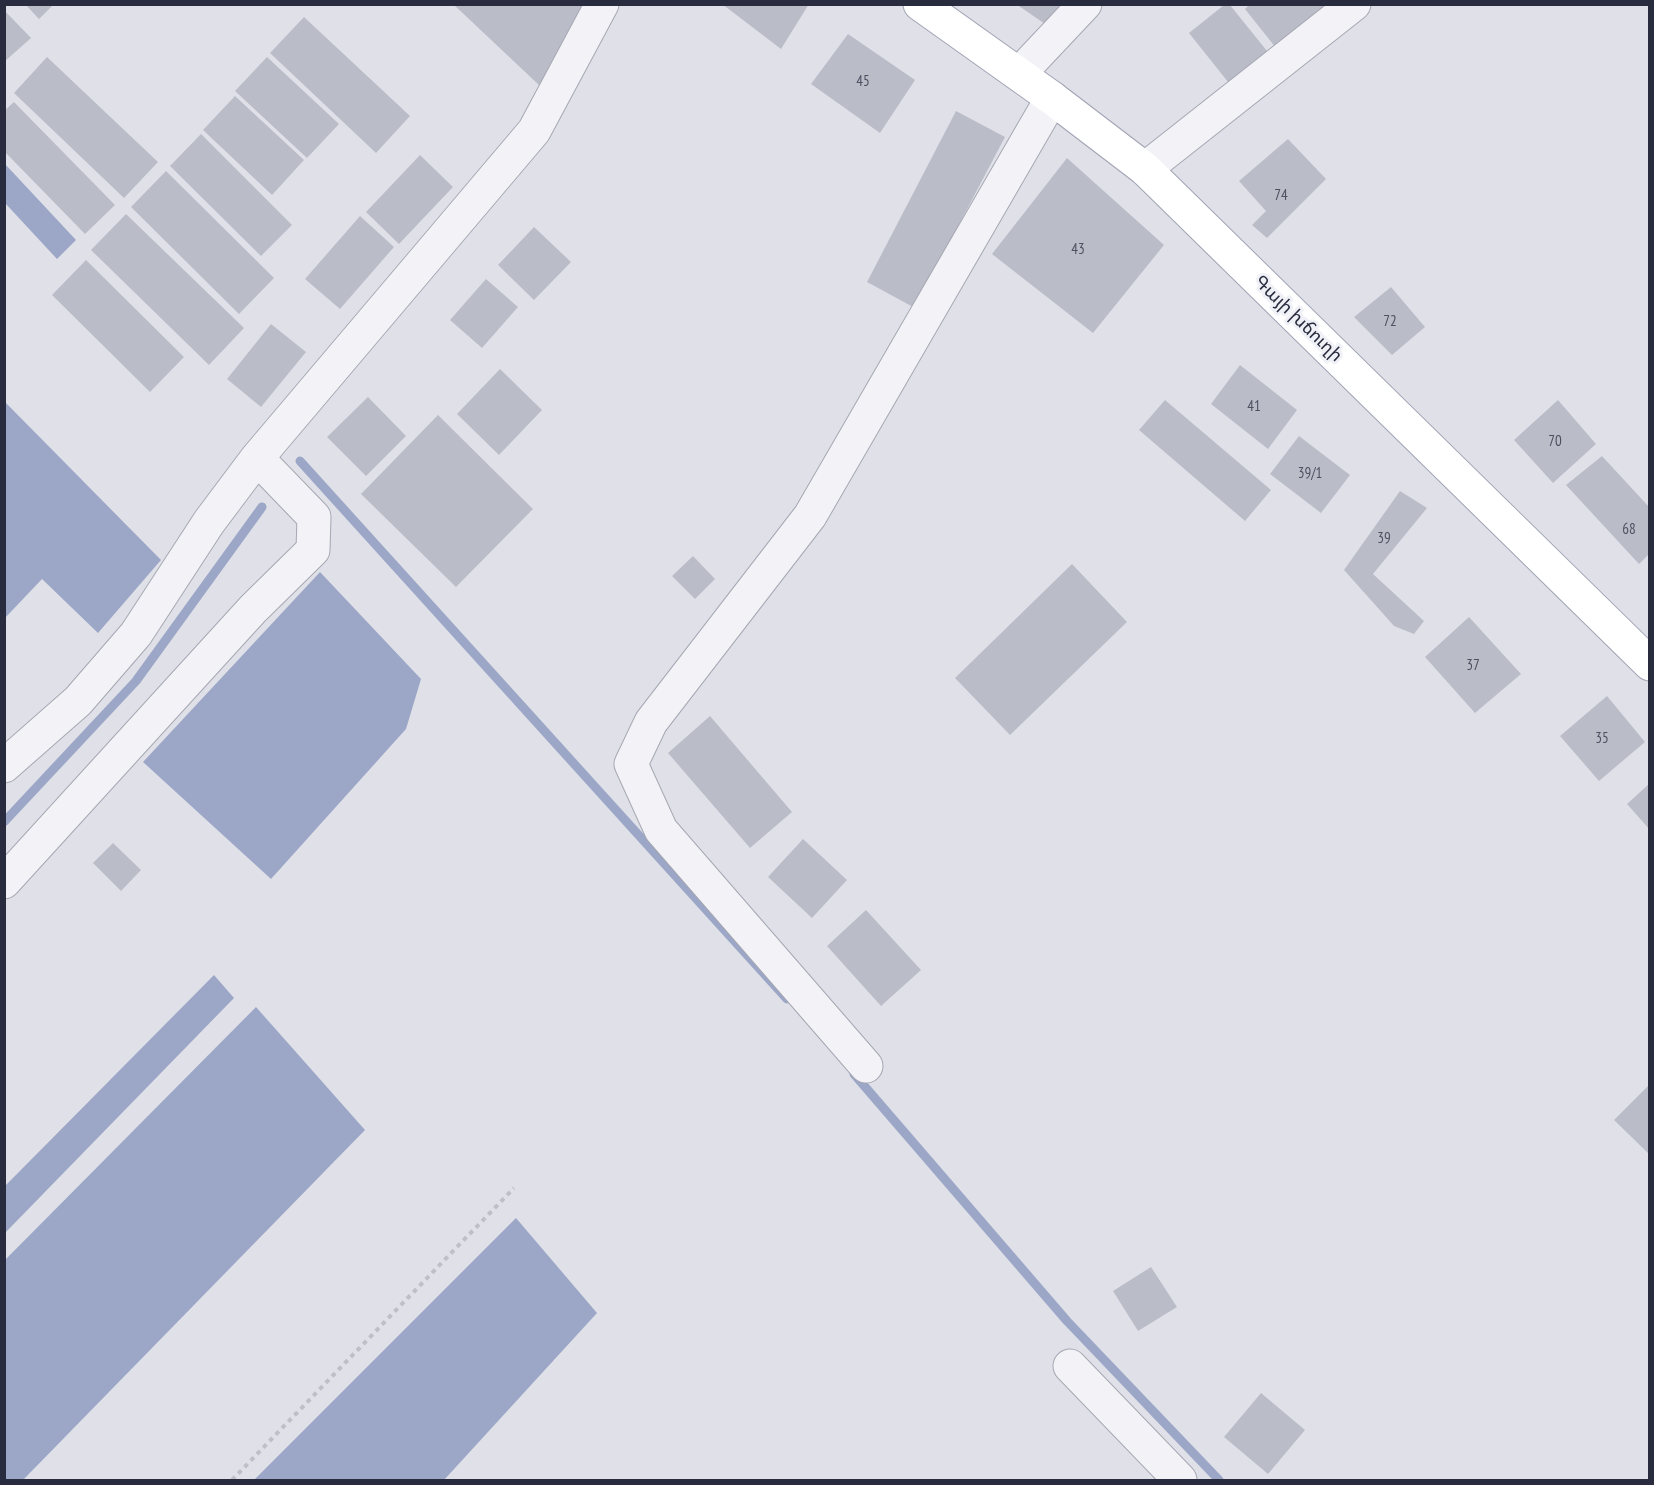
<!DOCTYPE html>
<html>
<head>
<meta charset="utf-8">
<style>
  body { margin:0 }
  #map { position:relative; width:1654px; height:1485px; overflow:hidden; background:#e0e1e8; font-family:"PT Sans Narrow",sans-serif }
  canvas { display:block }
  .frame { position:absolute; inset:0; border:6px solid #292c3f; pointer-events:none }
</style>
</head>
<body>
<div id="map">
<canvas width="1654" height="1485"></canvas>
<div class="frame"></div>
</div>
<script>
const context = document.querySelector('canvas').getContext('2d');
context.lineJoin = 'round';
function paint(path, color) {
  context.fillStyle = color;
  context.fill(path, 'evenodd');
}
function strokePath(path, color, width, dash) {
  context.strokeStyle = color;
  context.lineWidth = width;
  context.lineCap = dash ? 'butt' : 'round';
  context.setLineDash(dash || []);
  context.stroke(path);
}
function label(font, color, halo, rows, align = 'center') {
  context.font = font + ' "PT Sans Narrow","Noto Sans Armenian",sans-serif';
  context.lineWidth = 6;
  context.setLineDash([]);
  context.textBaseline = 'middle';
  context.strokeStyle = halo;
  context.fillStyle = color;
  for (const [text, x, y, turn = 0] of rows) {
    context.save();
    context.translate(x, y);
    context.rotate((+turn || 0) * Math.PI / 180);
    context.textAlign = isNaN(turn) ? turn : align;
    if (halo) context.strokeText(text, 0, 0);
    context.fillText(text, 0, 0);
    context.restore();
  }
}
paint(new Path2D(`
  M5 164 76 240 57 259 5 203Z
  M5 402 161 560 98 633 42 579 5 618Z
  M320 572 421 679 406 729 271 879 143 762Z
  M214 975 234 998 5 1233V1186Z
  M256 1007 365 1130 23 1480H5V1260Z
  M516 1218 597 1313 444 1480H254Z`), '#9ca7c7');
strokePath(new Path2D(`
  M300 461 787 999
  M4 822 136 681 262 507
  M854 1074 1067 1321 1219 1480`), '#9ca7c7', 9);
paint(new Path2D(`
  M25 4H54L39 19Z
  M453 4H592L540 86Z
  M722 4H809L781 49Z
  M1016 4H1063L1048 26Z
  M1250 4H1329L1276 48 1245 9Z
  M1224 5H1230L1271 56 1232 87 1189 33Z
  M4 10 31 38 4 62Z
  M304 17 410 116 376 153 270 53Z
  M848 34 915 80 880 133 811 84Z
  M47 57 158 162 124 198 14 93Z
  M267 57 339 124 307 158 235 91Z
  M235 96 304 160 272 195 203 130Z
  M14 102 115 205 85 234 4 151V111Z
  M956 111 1005 137 915 308 867 282Z
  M201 134 292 225 261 256 170 166Z
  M1288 139 1326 179 1267 238 1252 225 1266 211 1239 181Z
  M420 155 453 187 399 244 366 212Z
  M1067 158 1164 245 1093 333 992 254Z
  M166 171 274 278 239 314 131 207Z
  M126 214 244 328 209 365 91 250Z
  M360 216 394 247 340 309 305 279Z
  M534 227 571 262 534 300 498 265Z
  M86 260 184 357 150 392 52 295Z
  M486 279 518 307 482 348 450 320Z
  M1391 287 1425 327 1392 355 1354 317Z
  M271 324 306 352 261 407 227 379Z
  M1240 365 1297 410 1268 449 1211 404Z
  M500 369 542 410 499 455 457 414Z
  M368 397 406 436 366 476 327 437Z
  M1165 400 1271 490 1245 521 1139 430Z
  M1558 400 1596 444 1553 483 1514 440Z
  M438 415 533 509 456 587 361 494Z
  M1299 436 1350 475 1321 513 1270 474Z
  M1602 456 1650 508V553L1639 564 1566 485Z
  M1400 491 1427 508 1373 574 1424 621 1414 634 1394 626 1344 570Z
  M693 556 715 579 695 599 672 576Z
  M1072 564 1127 622 1010 735 955 678Z
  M1469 617 1521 674 1475 713 1425 657Z
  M1607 696 1645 742 1599 781 1560 736Z
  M710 716 792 812 750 848 668 753Z
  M1650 783V830L1627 804Z
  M803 839 847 880 812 918 768 877Z
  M113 843 141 870 121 891 93 863Z
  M866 910 921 970 881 1006 827 946Z
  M1650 1084V1155L1614 1120Z
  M1151 1267 1177 1307 1138 1331 1113 1291Z
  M1261 1393 1305 1430 1268 1474 1224 1437Z`), '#babcc8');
const minor = new Path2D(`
  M1019 74 1085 4
  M1145 169 1354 4
  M4 766 78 701 136 634 209 522 257 458
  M4 882 253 609 313 550 314 517 257 458 534 131 602 4
  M866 1066 661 830 631 764 651 722 810 516 1052 98
  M1070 1366 1180 1480`);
const major = new Path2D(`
  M920 4 1052 98 1145 169 1650 664`);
strokePath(minor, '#a5a7b2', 35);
strokePath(major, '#a0a3b4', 35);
strokePath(new Path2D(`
  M232 1480 514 1188`), '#bebfc7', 4, [4.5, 4.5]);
strokePath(minor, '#f3f3f7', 33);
strokePath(major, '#fff', 33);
label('15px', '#4d5061', null, [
  ["45",863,82],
  ["74",1281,196],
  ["43",1078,250],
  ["72",1390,322],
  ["41",1254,407],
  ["70",1555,442],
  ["39/1",1310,474],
  ["68",1629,530],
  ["39",1384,539],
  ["37",1473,666],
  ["35",1602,739]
]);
label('18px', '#292c3f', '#eff1f6', [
  ["Գայի խճուղի",1298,319,44]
]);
</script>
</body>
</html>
